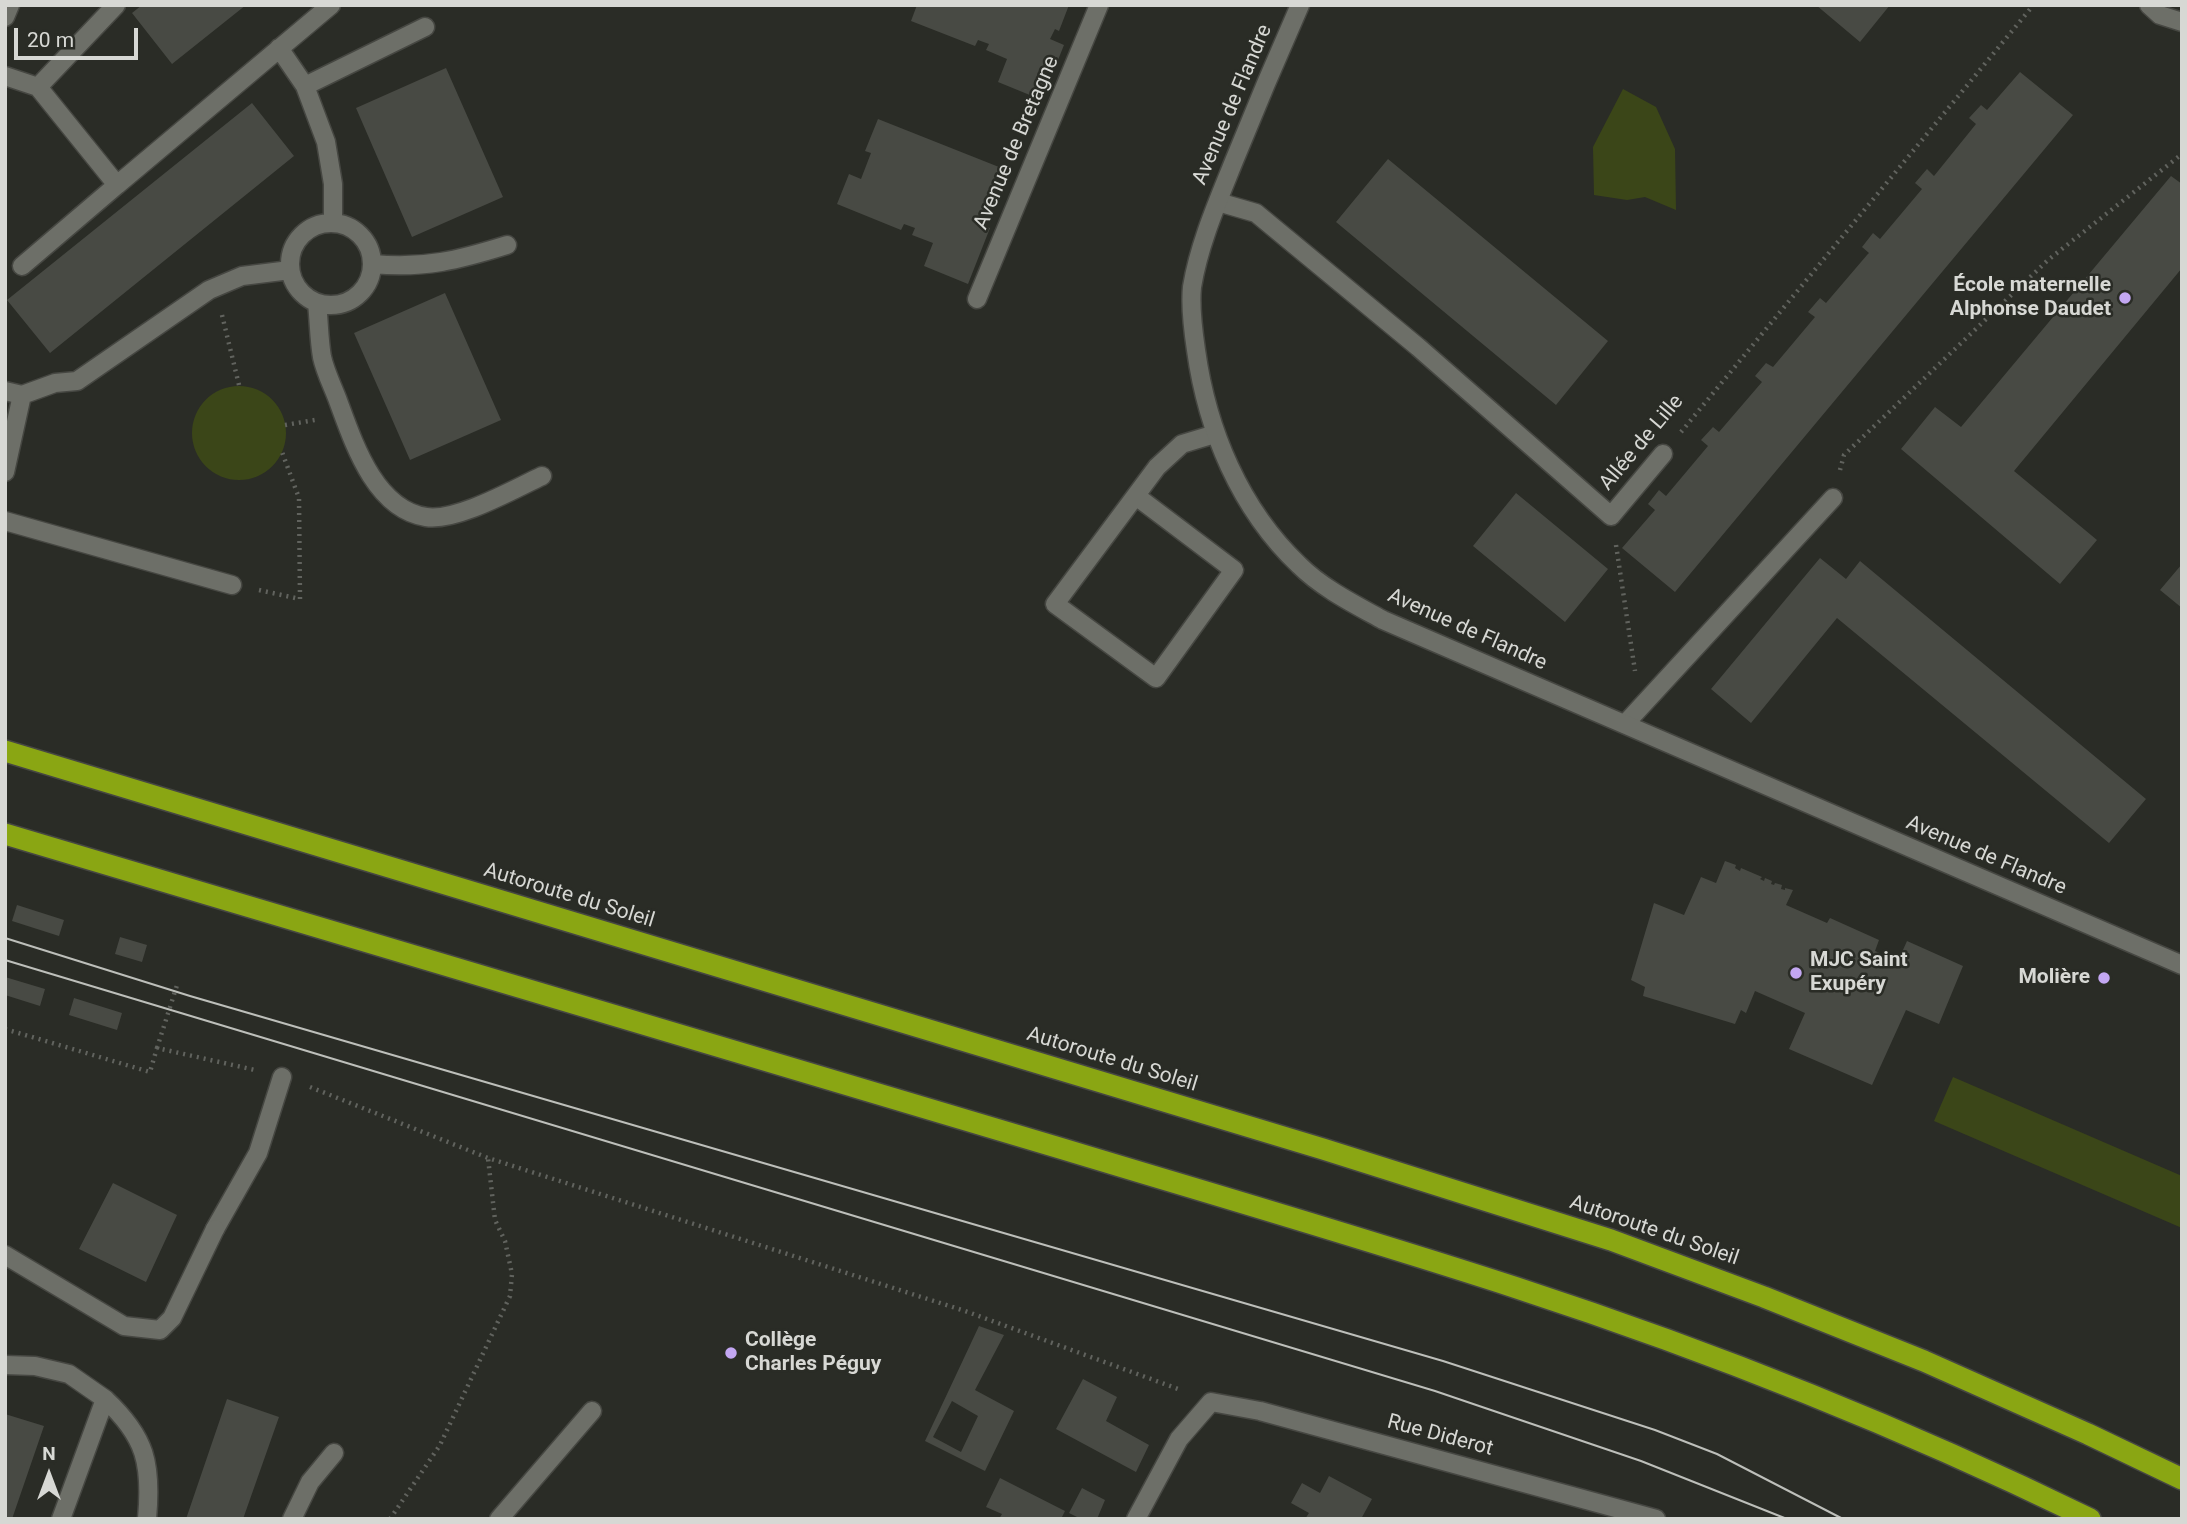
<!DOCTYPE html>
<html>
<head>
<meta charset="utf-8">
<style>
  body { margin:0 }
  #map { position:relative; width:2187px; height:1524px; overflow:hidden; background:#2a2c26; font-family:Roboto,sans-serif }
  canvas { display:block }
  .frame { position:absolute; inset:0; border:7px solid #d7d8d4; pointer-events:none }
  .north { position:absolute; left:14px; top:1440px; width:70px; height:70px; -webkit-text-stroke:5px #2a2c26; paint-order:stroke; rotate:0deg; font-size:19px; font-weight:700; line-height:28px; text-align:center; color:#d7d8d4 }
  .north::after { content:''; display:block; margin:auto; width:24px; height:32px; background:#d7d8d4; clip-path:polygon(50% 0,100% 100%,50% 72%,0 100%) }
  .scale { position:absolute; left:14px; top:28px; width:124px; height:32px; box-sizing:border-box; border:4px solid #d7d8d4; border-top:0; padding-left:9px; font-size:21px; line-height:24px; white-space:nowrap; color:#d7d8d4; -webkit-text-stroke:5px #2a2c26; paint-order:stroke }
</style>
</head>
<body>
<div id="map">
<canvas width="2187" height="1524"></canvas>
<div class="frame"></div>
<div class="north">N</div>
<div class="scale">20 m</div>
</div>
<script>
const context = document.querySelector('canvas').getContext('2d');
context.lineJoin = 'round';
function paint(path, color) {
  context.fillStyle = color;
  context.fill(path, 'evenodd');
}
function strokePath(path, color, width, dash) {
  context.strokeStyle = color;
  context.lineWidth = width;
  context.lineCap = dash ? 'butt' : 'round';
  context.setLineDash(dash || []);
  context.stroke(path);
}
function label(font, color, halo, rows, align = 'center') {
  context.font = font + ' Roboto,sans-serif';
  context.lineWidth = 5;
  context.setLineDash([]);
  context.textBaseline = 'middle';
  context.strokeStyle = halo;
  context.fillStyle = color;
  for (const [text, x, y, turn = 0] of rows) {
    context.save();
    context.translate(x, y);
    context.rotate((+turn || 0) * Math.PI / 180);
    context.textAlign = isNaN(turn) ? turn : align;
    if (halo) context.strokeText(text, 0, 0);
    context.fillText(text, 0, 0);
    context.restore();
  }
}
paint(new Path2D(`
  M1623 89 1656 107 1675 149 1676 210 1645 197 1627 200 1594 195 1593 147Z
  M192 433a47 47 0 1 1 94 0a47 47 0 1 1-94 0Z
  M1953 1077 2182 1176V1228L1934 1121Z`), '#3b4618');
paint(new Path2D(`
  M142 5H246L172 64 132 13Z
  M917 5H1069L1059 31 1055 29 1050 39 1064 45 1042 100 998 82 1007 59 986 50 989 44 978 40 975 46 911 21Z
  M1816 5H1890L1860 42Z
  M446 68 503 197 412 237 356 108Z
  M2020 72 2073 115 1675 592 1622 548 1655 510 1648 504 1659 490 1666 496 1708 446 1701 440 1713 427 1719 432 1762 382 1755 376 1766 363 1773 367 1815 317 1808 312 1820 298 1826 303 1867 255 1869 253 1862 247 1873 233 1880 239 1922 189 1915 183 1927 169 1934 176 1976 124 1969 118 1981 105 1987 110Z
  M252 103 294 156 50 353 7 300Z
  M878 119 1004 169 985 215 981 213 977 223 990 228 968 284 924 266 933 243 912 235 915 228 904 224 901 230 837 204 849 174 861 179 871 153 865 151Z
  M1388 159 1608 341 1556 405 1336 222Z
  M2171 176 2182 184V268L2014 471 2097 540 2060 584 1901 449 1935 407 1961 427Z
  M445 293 501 420 410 460 354 333Z
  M1516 493 1608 569 1565 622 1473 546Z
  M1820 558 1846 579 1860 561 2146 799 2109 843 1837 618 1751 723 1711 689Z
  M2182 564V608L2160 590Z
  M1725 861 1736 865 1735 868 1740 871 1741 868 1762 877 1760 879 1764 881 1765 878 1772 881 1771 884 1774 885 1775 883 1782 885 1781 889 1785 890V888L1793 890 1786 905 1827 923 1830 918 1879 940 1875 951 1898 961 1907 941 1963 966 1939 1024 1906 1010 1872 1085 1789 1049 1805 1013 1755 991 1746 1013 1741 1010 1735 1024 1643 996 1645 987 1631 980 1654 903 1684 915 1701 877 1716 883Z
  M17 905 64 920 59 936 12 921Z
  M120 937 147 945 142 962 115 954Z
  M5 977 45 989 40 1006 5 995Z
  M74 998 122 1013 117 1030 69 1015Z
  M113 1183 177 1215 146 1282 79 1249Z
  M979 1326 1004 1335 975 1390 1014 1411 985 1471 925 1441ZM952 1401 978 1416 961 1452 933 1437Z
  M1083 1379 1117 1397 1106 1421 1149 1445 1136 1472 1056 1429Z
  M227 1399 279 1417 243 1519H186Z
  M5 1414 44 1426 12 1519H5Z
  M1329 1476 1372 1499 1361 1519H1305L1309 1513 1291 1503 1302 1483 1320 1493Z
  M1000 1478 1065 1511 1061 1519H999L1002 1514 986 1507Z
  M1082 1488 1105 1500 1097 1519H1081L1069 1513Z`), '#484a44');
const service = new Path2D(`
  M116 5 38 87 117 185 331 5
  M279 48 305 86 326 142 333 184V223
  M5 76 38 87
  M305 86 425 27
  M1218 202 1256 213 1418 347 1611 516 1663 454
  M290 264a41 41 0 1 1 82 0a41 41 0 1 1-82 0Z
  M373 264C424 269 459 260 507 245
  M22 266 117 185
  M317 303C319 321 319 340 322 357 325 371 332 385 337 398 353 441 374 509 426 517 456 522 514 489 542 476
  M5 391 22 395 5 472
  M22 395 55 383 77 381 209 290 242 276 290 270
  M1136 496 1234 570 1156 678 1055 604 1157 467 1182 444 1215 434
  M5 521 232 585
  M1625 724 1833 498
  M215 1229 258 1153 282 1077
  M5 1365 35 1366 69 1374 105 1399 61 1519
  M105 1399C146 1437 152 1464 147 1519
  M292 1519 310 1482 334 1453
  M499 1519 592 1411`);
const minor = new Path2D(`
  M1300 5C1277 57 1255 109 1234 161 1218 201 1199 244 1192 287 1190 307 1193 330 1196 350 1207 430 1240 509 1299 565 1322 588 1354 604 1383 620L2182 965
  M2149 5 2160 15 2182 22
  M977 299 1099 5
  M5 1255 124 1326 160 1330 172 1318 215 1229
  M1136 1519 1179 1439 1211 1402 1260 1411 1656 1519`);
const secondary = new Path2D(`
  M5 17 10 5`);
const motorway = new Path2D(`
  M5 751 1323 1149 1611 1240 1764 1297 1924 1361 2088 1434 2182 1479
  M5 834C358 940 711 1043 1063 1149 1215 1195 1367 1239 1517 1288 1713 1352 1906 1429 2090 1519`);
strokePath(service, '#464742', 21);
strokePath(minor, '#464742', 21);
strokePath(secondary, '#464742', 21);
strokePath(motorway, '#464742', 24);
strokePath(new Path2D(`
  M222 315 239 385
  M285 425 315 420
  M1681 432 2031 8
  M1840 470 1844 455 2048 260 2182 154
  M1616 545 1635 671
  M259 590 300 599 299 498 282 452
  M5 1029 150 1072 157 1048 255 1070
  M157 1048 178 982
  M310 1087 488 1158 965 1311 1181 1390
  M390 1519 440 1445 510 1296 512 1274 505 1241 495 1220 488 1158`), '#61635e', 4.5, [2, 5]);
strokePath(service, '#6d6f68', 18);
strokePath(minor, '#6d6f68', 18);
strokePath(secondary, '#6d6f68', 18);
strokePath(motorway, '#8aa613', 21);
strokePath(new Path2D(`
  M5 938 190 996 1443 1361 1655 1430 1717 1454 1843 1519
  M5 960 1435 1391 1641 1461 1787 1519`), '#bdbfba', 2);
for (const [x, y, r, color] of [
  [2125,298,7,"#c3a7f2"],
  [1796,973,7,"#c3a7f2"],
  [2104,978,7,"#c3a7f2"],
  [731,1353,7,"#c3a7f2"]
]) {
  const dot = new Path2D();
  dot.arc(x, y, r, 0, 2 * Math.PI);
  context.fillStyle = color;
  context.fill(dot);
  strokePath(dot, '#2a2c26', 2.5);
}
label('21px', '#d7d8d4', '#2a2c26', [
  ["Avenue de Flandre",1233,105,-67],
  ["Avenue de Bretagne",1017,143,-67],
  ["Allée de Lille",1642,443,-50],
  ["Avenue de Flandre",1467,630,24],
  ["Avenue de Flandre",1986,856,23],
  ["Autoroute du Soleil",569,896,17],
  ["Autoroute du Soleil",1112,1060,17],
  ["Autoroute du Soleil",1654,1231,19],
  ["Rue Diderot",1440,1436,15]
]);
label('bold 21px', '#d7d8d4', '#2a2c26', [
  ["École maternelle",2111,286],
  ["Alphonse Daudet",2111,310],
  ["MJC Saint",1810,961,"left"],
  ["Exupéry",1810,985,"left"],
  ["Molière",2090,978],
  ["Collège",745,1341,"left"],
  ["Charles Péguy",745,1365,"left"]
], 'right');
</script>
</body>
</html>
